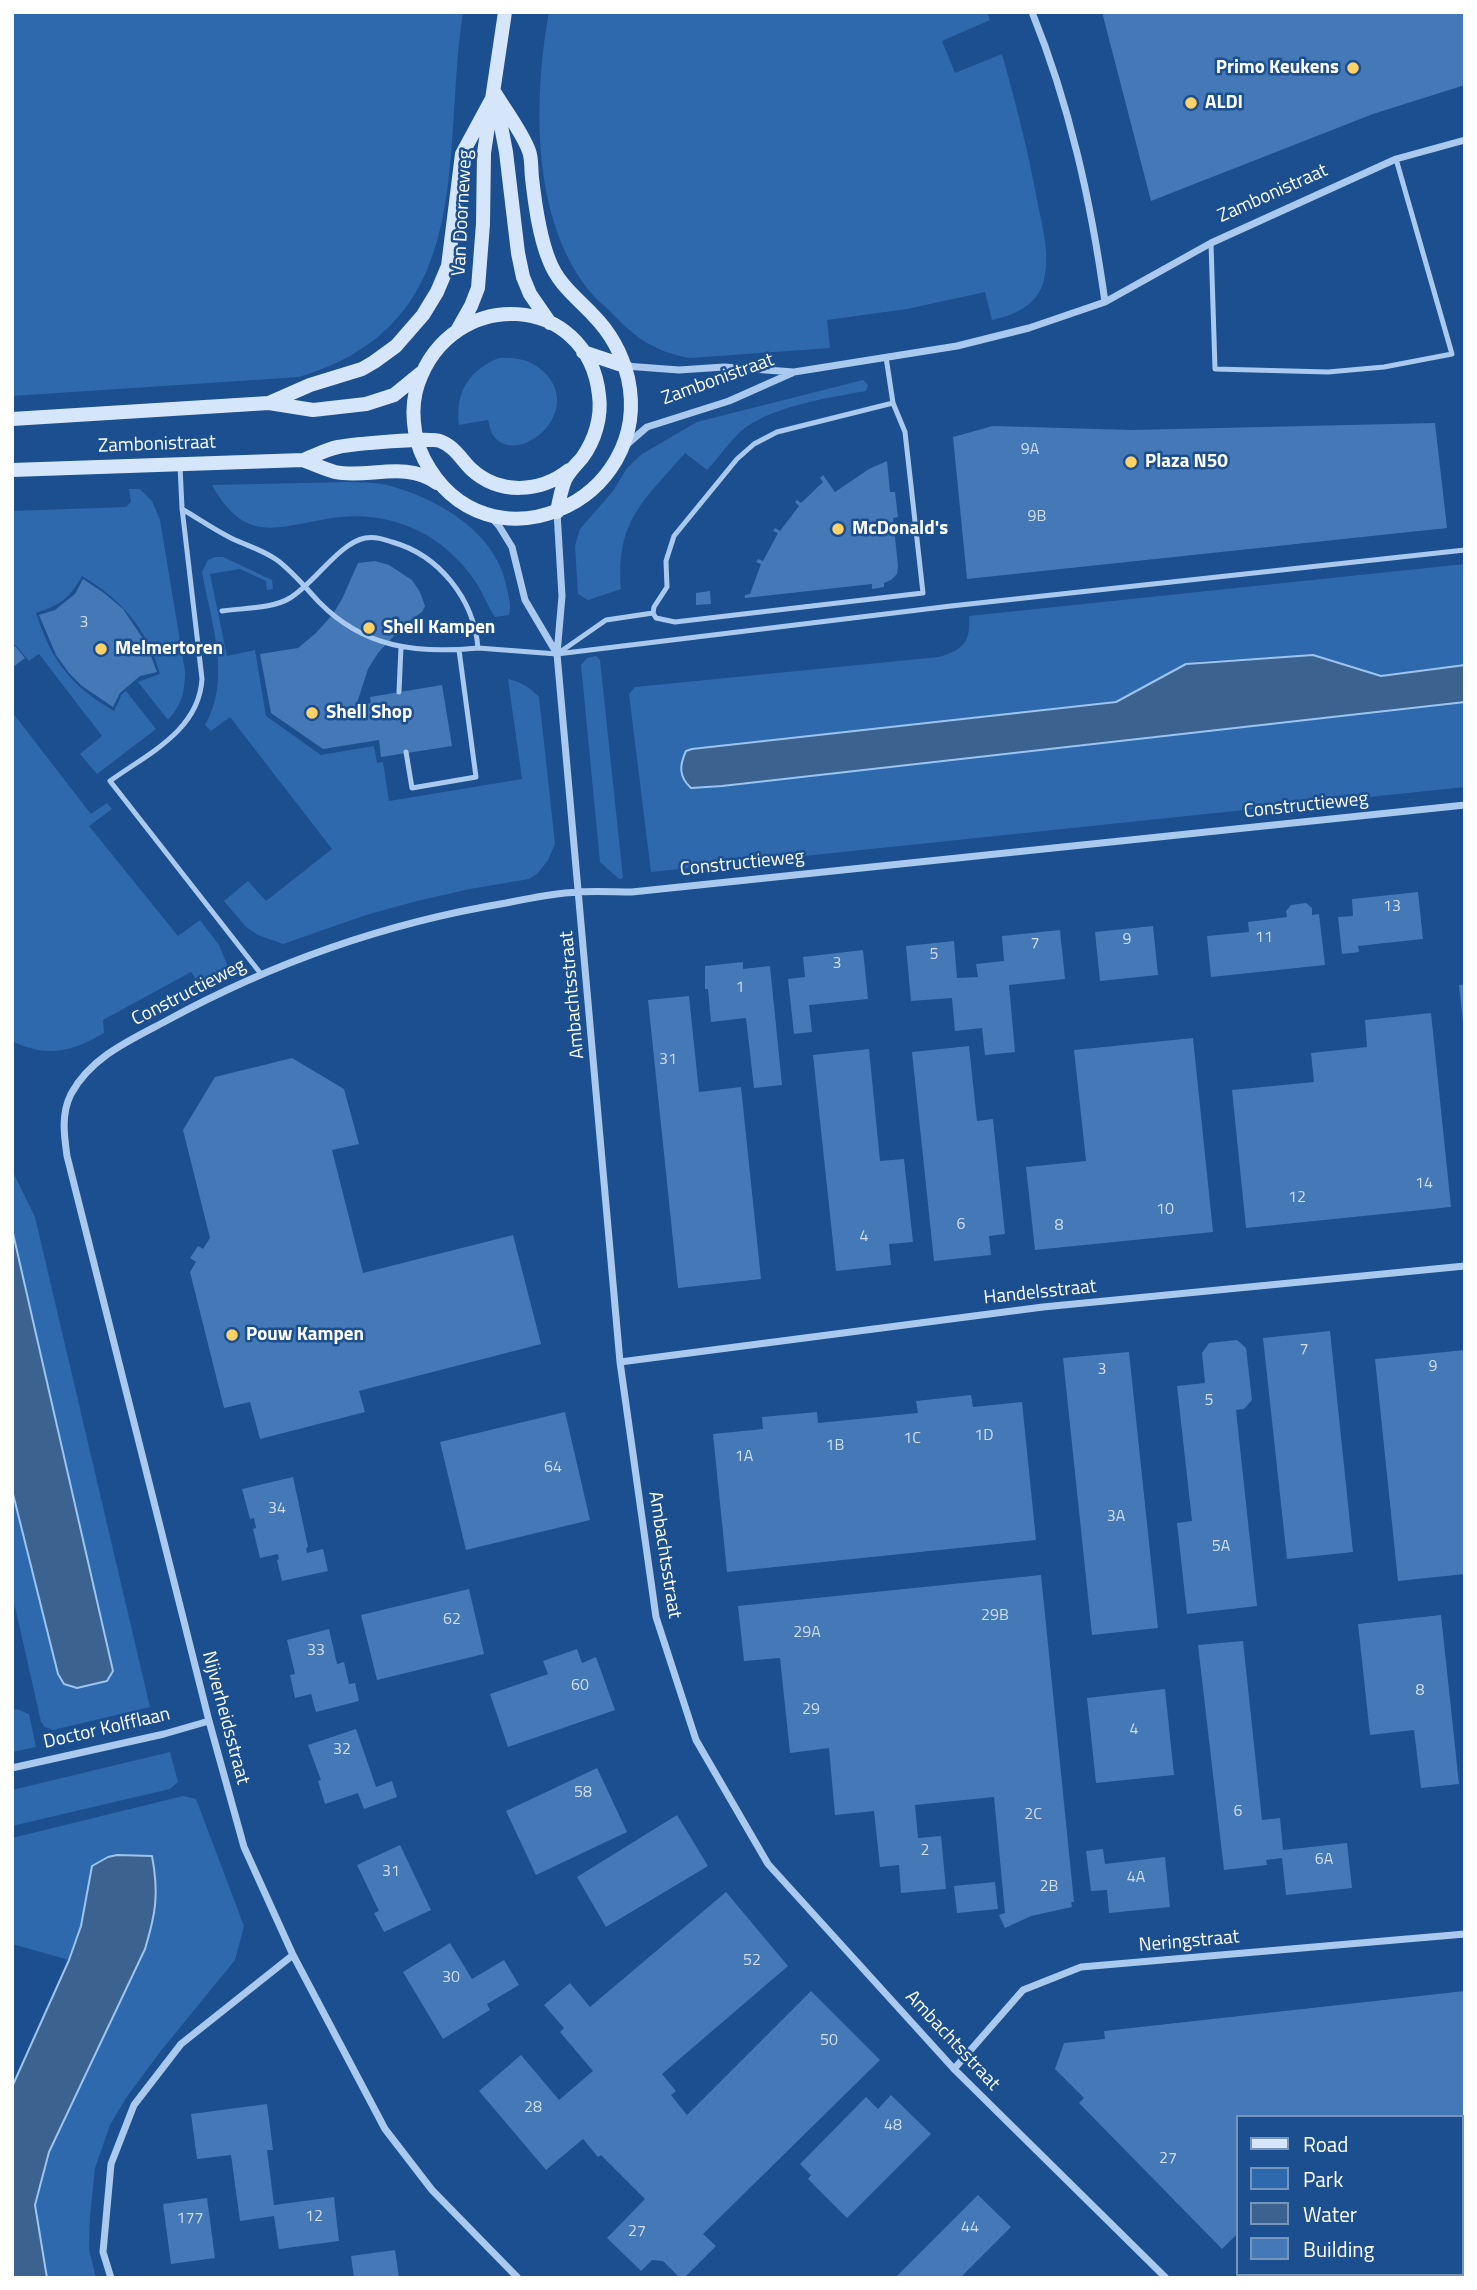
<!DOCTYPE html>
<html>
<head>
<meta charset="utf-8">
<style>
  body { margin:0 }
  #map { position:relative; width:1477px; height:2290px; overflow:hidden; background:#1b4f8f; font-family:"Titillium Web",sans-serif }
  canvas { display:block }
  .frame { position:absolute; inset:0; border:14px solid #fff; pointer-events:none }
  .legend { position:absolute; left:1236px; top:2115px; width:228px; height:161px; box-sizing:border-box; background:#1b4f8f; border:2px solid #7695bc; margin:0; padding:9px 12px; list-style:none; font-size:21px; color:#fff }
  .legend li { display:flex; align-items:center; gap:14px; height:35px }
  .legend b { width:35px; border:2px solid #7695bc }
</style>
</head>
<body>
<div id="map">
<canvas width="1477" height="2290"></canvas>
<div class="frame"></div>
<ul class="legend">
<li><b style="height:9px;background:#d6e6fa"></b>Road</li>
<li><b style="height:19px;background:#2e69ad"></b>Park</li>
<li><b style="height:19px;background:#3c6290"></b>Water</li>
<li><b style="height:19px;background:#4478b7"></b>Building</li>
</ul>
</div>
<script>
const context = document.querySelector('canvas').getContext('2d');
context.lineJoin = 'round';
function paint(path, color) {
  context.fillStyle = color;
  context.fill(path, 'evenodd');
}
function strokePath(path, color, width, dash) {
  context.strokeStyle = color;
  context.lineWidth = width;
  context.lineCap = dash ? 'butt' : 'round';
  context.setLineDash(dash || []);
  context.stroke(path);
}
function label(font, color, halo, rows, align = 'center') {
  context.font = font + ' "Titillium Web",sans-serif';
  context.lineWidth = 5;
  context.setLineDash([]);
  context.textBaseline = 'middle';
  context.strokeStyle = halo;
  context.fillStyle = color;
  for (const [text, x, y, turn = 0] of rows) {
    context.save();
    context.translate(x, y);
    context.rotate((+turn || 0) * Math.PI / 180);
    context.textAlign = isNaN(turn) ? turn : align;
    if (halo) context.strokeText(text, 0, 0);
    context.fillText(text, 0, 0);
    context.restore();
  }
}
paint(new Path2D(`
  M12 12H463C441 158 479 324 299 377L12 396Z
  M549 12H987L990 20 942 41 955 73 1002 54C1016 104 1029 154 1038 205 1043 229 1050 255 1044 280 1038 305 1015 315 992 320L985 292 907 309 827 320 830 348 690 358C654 352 633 336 609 310 604 305 598 301 593 295 531 224 533 99 549 12Z
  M499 358C517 357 531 360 544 372 586 413 516 469 493 435 490 431 490 425 488 420L459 425C455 392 469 370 499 358Z
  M863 380 868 385 866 391C828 398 770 406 740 432 728 444 718 458 707 470L685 453C643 502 616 520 621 589L588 600 578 594 575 546 580 529 613 491 627 468 642 454 697 422Z
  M349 482C362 483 375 482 387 485 436 498 494 530 506 584 508 595 512 605 509 615L495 617C488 607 484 595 477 584 465 565 448 548 428 536 403 521 371 514 341 517 283 523 248 550 212 485Z
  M129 489H140L152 501 160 520 185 671C185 692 182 704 168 720L138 682 160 674C148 630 121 599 82 576 69 599 60 605 36 613 51 660 71 686 114 711L122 694 126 691 156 729 97 774 80 754 102 736 39 654 29 661 12 641V511L126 507 131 502Z
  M215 557H223L272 580 273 589 267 590 266 581 240 569 210 574 227 656 255 650 266 716 321 755 374 746 377 763 383 762 389 801 522 779 508 679C521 682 530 687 539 697L555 844 548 860 538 873 529 879 470 889 417 901 366 915 283 944 258 935 246 927 224 901 248 881 266 901 332 849 230 717 211 731 205 725C232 679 211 622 202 572L208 560Z
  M1465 564V665L1381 676 1313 655 1204 661 1185 664 1116 702 738 744 681 761C681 773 682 780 691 788L722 786 1465 702V787L651 872 629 694 635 687 939 657C963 650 971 642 969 616Z
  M596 656 600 660 623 878 619 879 600 862 581 665 587 658Z
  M12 712 91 814 107 803 112 809 89 826 178 936 200 920 219 945 228 967 198 982 191 972 103 1020 104 1033C72 1052 47 1058 12 1041Z
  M12 1170 35 1217 150 1707 53 1730 45 1727 41 1722 12 1593V1490L58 1674 106 1681 113 1671 12 1229Z
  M17 1709 29 1714 36 1747 12 1752V1710Z
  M170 1752 178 1782 170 1789 12 1826V1790Z
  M183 1796 196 1799 244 1926 235 1960 160 2052 126 2098 110 2125 95 2168 90 2216 89 2249 96 2278H47L35 2205 49 2152 92 1866 81 1926 69 1960 12 1944V1838Z`), '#2e69ad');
const water = new Path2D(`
  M1313 655 1381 676 1465 665V702L722 786 691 788C679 777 679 766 686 751L692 749 1116 702 1186 664Z
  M12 1229 113 1671 107 1681 77 1688 64 1684 58 1674 12 1490Z
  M117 1855 152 1856C159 1893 156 1913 145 1949L49 2152 35 2205 47 2278H12V2087L69 1960 81 1926 92 1866 108 1857Z`);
paint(water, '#3c6290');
strokePath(water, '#9cc4f0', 2);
paint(new Path2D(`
  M1102 12H1465V85L1373 114 1151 201Z
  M1435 423 1447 528 967 579 953 437 993 426 1132 430Z
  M887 461 890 492H895L898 517 893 518 898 566 897 574 891 580 884 583V587L872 589V584L745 598V595L750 594 761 564 756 562 758 559 763 561 778 533 773 531 775 528 780 531 799 506 795 502 797 500 801 503 823 482 820 478 823 475 835 492 869 469Z
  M375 561 389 565 412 580 420 592 425 606 422 612 405 624 378 653 368 669 356 706 371 703 370 697 442 685 452 746 381 757 379 740 323 749 271 713 260 654 298 648 316 633 333 614 342 599 358 563Z
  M83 579 104 593 123 609 146 643 157 672 140 676 120 693 113 707 82 686 69 673 56 655 39 615 55 610 75 594Z
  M710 591 711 604 696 605V593Z
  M15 646 25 658 12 668V648Z
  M1418 892 1423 939 1358 946 1359 952 1342 954 1338 917 1353 916 1352 899Z
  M1306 903 1312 908V915L1319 914 1325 965 1211 977 1207 936 1249 932 1248 922 1287 917 1286 911 1291 905Z
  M1153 926 1158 975 1100 981 1095 932Z
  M1060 930 1065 979 1009 985 1015 1052 985 1055 982 1028 955 1031 952 998 911 1001 906 946 954 941 957 978 978 977 976 964 1004 961 1002 936Z
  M863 950 868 999 809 1005 812 1032 794 1034 788 979 805 977 803 957Z
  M743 962V969L770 966 782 1085 754 1088 746 1018 711 1022 708 989H705V966Z
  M1465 984V1022H1463L1459 985Z
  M689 996 699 1092 741 1087 761 1279 678 1288 648 1000Z
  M1431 1013 1451 1207 1246 1228 1232 1090 1314 1082 1311 1053 1367 1047 1365 1020Z
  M1193 1038 1213 1232 1035 1250 1026 1167 1086 1161 1074 1050Z
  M969 1046 977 1121 993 1119 1005 1234 989 1236 991 1255 934 1261 912 1052Z
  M869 1049 880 1161 904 1159 913 1242 889 1244 891 1265 836 1271 813 1055Z
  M292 1058 344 1089 359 1144 332 1150 363 1273 513 1235 541 1344 359 1391 365 1412 260 1439 250 1402 224 1408 190 1272 196 1262 190 1258 198 1246 203 1249 210 1238 183 1130 215 1077Z
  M1330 1331 1353 1552 1287 1559 1263 1338Z
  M1237 1340 1246 1348 1252 1400 1244 1409 1236 1410 1257 1606 1187 1614 1177 1523 1192 1521 1177 1386 1205 1383 1202 1353 1209 1343Z
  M1465 1350V1574L1398 1581 1375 1359Z
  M1129 1352 1158 1628 1092 1635 1063 1358Z
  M971 1395 973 1407 1022 1402 1036 1540 727 1572 713 1434 763 1429 762 1417 817 1412 818 1423 918 1413 916 1401Z
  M565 1412 590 1520 466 1550 440 1442Z
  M293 1477 308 1547 306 1548 307 1553 323 1549 328 1571 282 1581 277 1560 279 1559 278 1554 260 1558 253 1529 256 1528 254 1518 250 1519 242 1489Z
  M1041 1575 1074 1902H1071L1072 1907 1031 1916 1005 1928 999 1915 1005 1913 994 1797 915 1805 918 1838 941 1836 946 1889 901 1893 899 1865 880 1867 874 1811 835 1815 829 1748 790 1753 780 1658 744 1661 738 1606Z
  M469 1589 484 1654 377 1680 361 1615Z
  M1441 1615 1459 1784 1421 1788 1414 1730 1370 1735 1358 1624Z
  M329 1629 337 1664 344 1662 349 1684 355 1683 359 1701 316 1712 311 1694 295 1698 290 1675 295 1674 287 1640Z
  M1243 1641 1262 1820 1280 1818 1283 1850 1347 1843 1352 1888 1286 1895 1282 1858 1266 1860 1267 1865 1224 1870 1198 1645Z
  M577 1649 582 1663 596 1657 615 1710 508 1747 490 1694 548 1674 543 1661Z
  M1165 1689 1174 1775 1096 1783 1087 1698Z
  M356 1729 376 1787 392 1781 397 1797 364 1809 358 1793 325 1804 318 1781 321 1780 308 1745Z
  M597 1768 627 1832 536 1875 506 1811Z
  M677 1815 708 1866 606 1927 577 1877Z
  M400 1845 431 1910 384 1932 374 1913 379 1911 357 1865Z
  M1103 1849 1105 1864 1165 1857 1170 1907 1109 1913 1107 1890 1091 1891 1086 1851Z
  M995 1882 998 1909 957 1913 954 1886Z
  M726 1892 788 1966 662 2074 676 2091 671 2095 687 2115 811 1991 880 2060 703 2234 716 2246 684 2278H680L663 2261 652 2260 641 2271 607 2238 645 2199 601 2155 598 2157 583 2139 546 2170 479 2091 521 2055 559 2100 593 2071 560 2032 564 2028 544 2005 570 1983 590 2007Z
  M450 1943 472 1979 504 1960 519 1985 487 2004 490 2010 443 2039 403 1972Z
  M1465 1991V2129H1461V2117H1237V2234L1222 2249 1079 2103 1084 2098 1055 2069 1064 2043 1105 2039 1104 2031Z
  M891 2095 931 2134 847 2218 808 2179 811 2175 800 2164 866 2097 878 2109Z
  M267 2104 273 2150H267L274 2205 334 2197 339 2241 279 2249 274 2216 240 2221 231 2155 197 2159 191 2114Z
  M978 2195 1011 2227 960 2278H895Z
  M207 2198 215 2258 171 2264 163 2204Z
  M395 2250 399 2278H354L351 2256Z`), '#4478b7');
strokePath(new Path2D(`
  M1211 243 1215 369 1328 372 1384 367 1452 354 1396 159
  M886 357 893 403 905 432 923 593 675 622 656 618 653 613 654 607 667 587 666 561 674 536 737 459 754 444 777 432 893 403
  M180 466 182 508 202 679C199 731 147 754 110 781L261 974
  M182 509C199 519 216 531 233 539 248 546 263 550 277 560 293 572 305 587 319 602 364 648 417 654 478 648
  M222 611C242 608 272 609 290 598 314 584 339 543 365 538 374 536 384 539 392 542 439 555 474 599 478 648L557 654 951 606 1465 550
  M560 652 606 620 653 613
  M399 692 401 647
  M406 752 412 788 476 777 459 650`), '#a9c9ee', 5);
strokePath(new Path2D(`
  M1032 12C1070 106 1091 202 1105 302
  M625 366 679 370 724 367 794 372 957 346 1029 328 1105 302 1211 243 1396 159 1465 140
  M625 446 647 427 729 401 792 373
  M557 512 562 596 557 654 620 1362 656 1617 696 1740 768 1864 954 2069 1166 2278
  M490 516 499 526 512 547 525 600 557 654
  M620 1362 1043 1307 1465 1266
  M12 1768 164 1734 209 1721
  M954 2069 1023 1990 1081 1967 1465 1934
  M111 2278 103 2252 111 2164 134 2105 181 2044 293 1955
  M518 2278 432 2190 385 2129 293 1955 244 1847 209 1721 67 1156C64 1135 61 1114 71 1094 91 1057 130 1040 166 1021 272 963 386 923 506 903 530 898 555 893 579 892 597 891 615 892 632 892L1465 805`), '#a9c9ee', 7);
strokePath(new Path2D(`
  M495 93C505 110 522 132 529 151 532 159 531 170 532 178 535 204 539 235 549 260 558 284 576 297 593 315 610 332 622 354 628 378 655 502 486 578 424 459 413 437 410 407 418 384 452 285 588 293 599 395 602 417 595 440 582 458 576 465 569 471 565 480 561 490 559 501 557 512
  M497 105 506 152 518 253 523 277 530 294 550 323
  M458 329 471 306 478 288 483 224 484 153 505 12
  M583 352 625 366
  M269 403 310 385 362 369 374 362 396 346 423 315 437 292 448 266 462 154 495 93
  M12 419 269 403 313 410 366 404 394 395 421 373
  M303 460C313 464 324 469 335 472 368 479 405 460 437 483
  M12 470 303 460C314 456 327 449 338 447 353 444 429 437 440 441 454 446 461 459 471 469 499 495 540 493 569 470`), '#d6e6fa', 14);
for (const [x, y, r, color] of [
  [1353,68,7,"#ffd166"],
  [1191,103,7,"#ffd166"],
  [1131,462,7,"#ffd166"],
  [838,529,7,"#ffd166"],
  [369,628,7,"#ffd166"],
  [101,649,7,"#ffd166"],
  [312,713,7,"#ffd166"],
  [232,1335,7,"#ffd166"]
]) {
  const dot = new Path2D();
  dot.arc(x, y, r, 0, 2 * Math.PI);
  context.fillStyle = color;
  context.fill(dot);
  strokePath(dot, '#1b4f8f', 2.5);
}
label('16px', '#d0dded', null, [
  ["9A",1030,450],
  ["9B",1037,517],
  ["3",84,623],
  ["13",1392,907],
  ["11",1264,938],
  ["9",1127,940],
  ["7",1035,944],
  ["5",934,955],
  ["3",837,964],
  ["1",740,988],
  ["31",668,1060],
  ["14",1424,1184],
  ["12",1297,1198],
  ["10",1165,1210],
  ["6",961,1225],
  ["8",1059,1226],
  ["4",864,1237],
  ["7",1304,1350],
  ["9",1433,1367],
  ["3",1102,1370],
  ["5",1209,1401],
  ["1D",984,1436],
  ["1C",912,1439],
  ["1B",835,1446],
  ["1A",744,1457],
  ["64",553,1468],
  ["34",277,1509],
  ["3A",1116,1517],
  ["5A",1221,1547],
  ["29B",995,1616],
  ["62",452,1620],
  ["29A",807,1633],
  ["33",316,1651],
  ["60",580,1686],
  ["8",1420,1691],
  ["29",811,1710],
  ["4",1134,1730],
  ["32",342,1750],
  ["58",583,1793],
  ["6",1238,1812],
  ["2C",1033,1815],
  ["2",925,1851],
  ["6A",1324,1860],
  ["31",391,1872],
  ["4A",1136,1878],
  ["2B",1049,1887],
  ["52",752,1961],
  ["30",451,1978],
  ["50",829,2041],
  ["28",533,2108],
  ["48",893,2126],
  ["27",1168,2159],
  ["12",314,2217],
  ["177",190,2219],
  ["44",970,2228],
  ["27",637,2232]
]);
label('bold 19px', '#fff', '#1b4f8f', [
  ["Primo Keukens",1339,68,"right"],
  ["ALDI",1205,103],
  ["Plaza N50",1145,462],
  ["McDonald's",852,529],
  ["Shell Kampen",383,628],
  ["Melmertoren",115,649],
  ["Shell Shop",326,713],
  ["Pouw Kampen",246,1335]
], 'left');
label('19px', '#fff', '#1b4f8f', [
  ["Zambonistraat",1273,194,-24],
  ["Van Doorneweg",463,213,-87],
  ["Zambonistraat",718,380,-20],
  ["Zambonistraat",157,445,-2],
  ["Constructieweg",1306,806,-6],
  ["Constructieweg",742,864,-6],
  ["Constructieweg",189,993,-27],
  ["Ambachtsstraat",573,995,-95],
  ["Handelsstraat",1040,1293,-6],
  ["Ambachtsstraat",664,1555,81],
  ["Nijverheidsstraat",225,1718,75],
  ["Doctor Kolfflaan",107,1729,-13],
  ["Neringstraat",1189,1942,-5],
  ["Ambachtsstraat",952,2041,47]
]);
</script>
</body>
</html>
